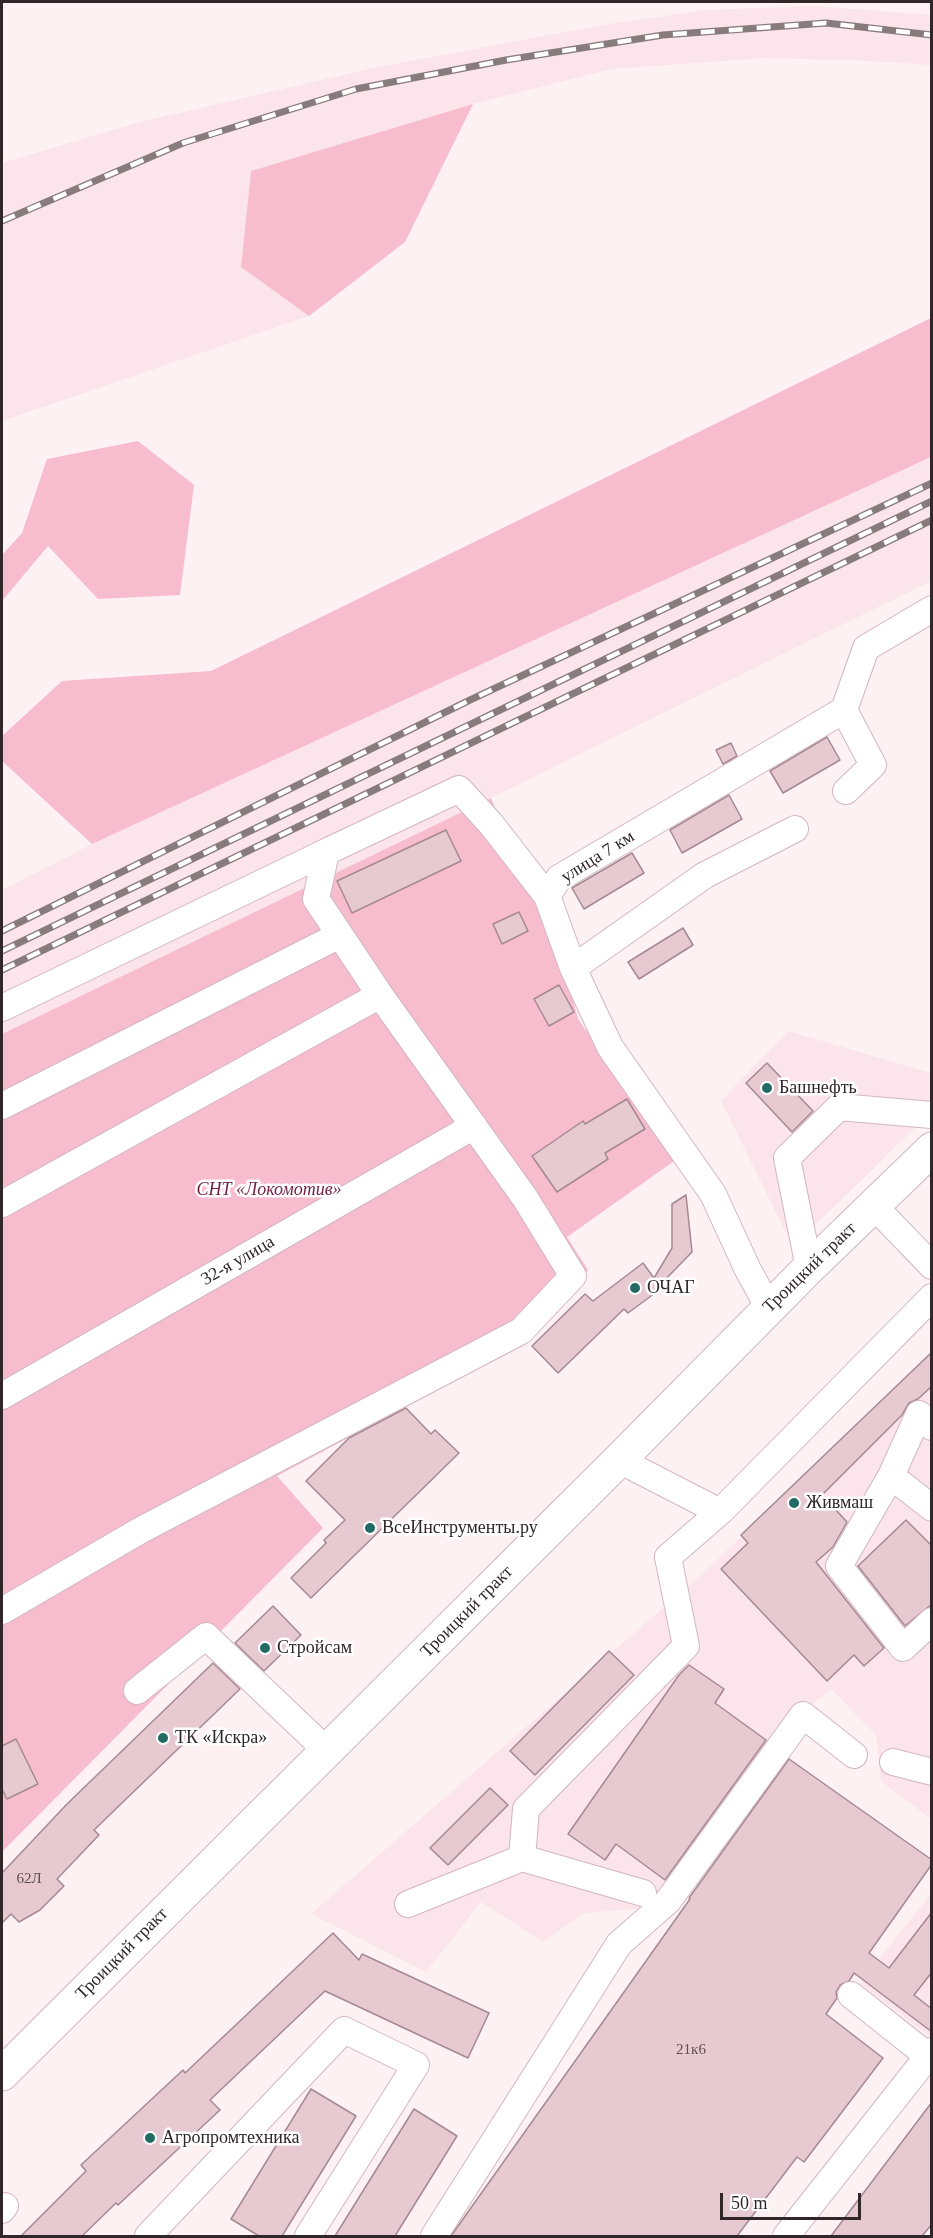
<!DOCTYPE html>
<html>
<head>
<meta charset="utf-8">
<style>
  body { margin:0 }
  #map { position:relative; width:933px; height:2238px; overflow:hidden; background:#fdf1f4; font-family:"Times New Roman",serif }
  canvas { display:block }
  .frame { position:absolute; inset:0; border:3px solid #312629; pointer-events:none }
  .scale { position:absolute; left:720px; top:2193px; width:141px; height:27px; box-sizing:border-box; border:3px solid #312629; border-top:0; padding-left:8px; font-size:18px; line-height:21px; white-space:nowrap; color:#312629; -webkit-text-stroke:4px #fff; paint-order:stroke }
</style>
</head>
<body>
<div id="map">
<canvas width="933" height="2238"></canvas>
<div class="frame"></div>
<div class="scale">50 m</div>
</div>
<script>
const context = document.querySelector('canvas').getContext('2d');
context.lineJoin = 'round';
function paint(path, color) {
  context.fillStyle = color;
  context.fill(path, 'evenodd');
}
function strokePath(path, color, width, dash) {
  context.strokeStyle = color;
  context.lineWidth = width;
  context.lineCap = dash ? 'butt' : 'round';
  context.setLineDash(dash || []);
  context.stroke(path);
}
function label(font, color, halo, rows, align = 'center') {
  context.font = font + ' "Times New Roman",serif';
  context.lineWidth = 5;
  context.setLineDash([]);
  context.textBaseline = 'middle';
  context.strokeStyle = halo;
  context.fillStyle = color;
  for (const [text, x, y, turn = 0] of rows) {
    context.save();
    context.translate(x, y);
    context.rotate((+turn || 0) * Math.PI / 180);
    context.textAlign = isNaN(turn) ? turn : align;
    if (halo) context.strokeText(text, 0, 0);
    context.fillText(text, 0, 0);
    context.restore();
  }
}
paint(new Path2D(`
  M815 6 931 15V65L871 61 765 58 612 69 473 104 251 171 241 267 309 316 2 421V163L136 123 373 68 602 25 707 10Z
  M931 457V581L491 798 2 1034V890L92 844Z
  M788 1031 931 1073V1112L793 1247 721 1101Z
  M931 1352V1819L881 1781 876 1735 832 1690 777 1727 648 1908 584 1913 543 1942 481 1902 426 1972 311 1914 709 1568Z
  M931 1894V2038L860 1983Z`), '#fbe4eb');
paint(new Path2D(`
  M473 104 405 242 309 316 241 267 251 171Z
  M931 318V457L92 844 2 761V736L62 681 211 671Z
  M138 441 194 485 180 595 98 599 48 546 2 601V555L22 533 47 459Z
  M491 798 566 974 578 1019 677 1159 567 1237 588 1270 521 1345 277 1476 323 1528 2 1852V1034Z`), '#f8bccf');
const building = new Path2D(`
  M827 737 840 760 783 793 770 771Z
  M731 743 737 756 723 764 716 750Z
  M729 795 742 819 682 853 670 830Z
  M446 830 461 861 352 913 337 881Z
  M632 853 644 873 584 909 572 888Z
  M519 912 528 931 502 944 493 924Z
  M683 928 693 945 639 979 628 962Z
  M559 985 574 1012 549 1026 534 999Z
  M767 1063 813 1111 792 1132 746 1083Z
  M627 1099 645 1129 605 1153 608 1159 557 1192 532 1156 583 1121 585 1124Z
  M686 1195 692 1252 660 1285 662 1288 628 1313 624 1309 558 1373 532 1346 585 1294 593 1301 643 1263 654 1278 672 1248V1204Z
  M932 1352V1386L918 1399 909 1403 902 1415 822 1495 847 1522 833 1547 816 1562 884 1648 864 1666 854 1655 827 1681 721 1569 748 1543 741 1535Z
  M406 1408 431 1434 435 1430 459 1453 311 1598 291 1578 326 1543 324 1540 345 1520 306 1481 349 1438Z
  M906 1520 932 1546V1604L905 1626 858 1566Z
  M273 1606 301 1635 264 1671 235 1643Z
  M609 1651 634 1675 535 1775 510 1751Z
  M213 1663 240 1689 94 1830 99 1835 57 1879 64 1886 40 1910 19 1922 11 1914 2 1923V1873L67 1804Z
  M689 1665 724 1689 715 1703 766 1740 665 1880 616 1844 605 1860 568 1834 679 1675Z
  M16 1739 38 1784 7 1799 2 1789V1746Z
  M789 1759 932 1860V1864L869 1953 889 1968 932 1912V1972L914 1995 932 2009V2032L854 1973 849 1981 840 1985 836 1992 837 1998 826 2014 883 2058 804 2162 797 2157 737 2236H451L690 1899 689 1898Z
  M490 1788 508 1805 448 1865 430 1848Z
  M333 1933 359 1960 362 1954 489 2013 468 2058 325 1991 210 2100 220 2110 118 2205 116 2203 82 2236H21L86 2171 81 2165 183 2070 185 2073Z
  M311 2089 356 2116 282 2236H259L231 2219Z
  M932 2102V2224L922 2236H831Z
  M414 2109 457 2136 395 2236H335Z`);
paint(building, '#e7c9d2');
strokePath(building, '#a58992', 1.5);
const minor = new Path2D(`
  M844 710 873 765 846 791
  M573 968 705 875 795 829
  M2 1008 326 852
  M2 1106 340 935
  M2 1204 380 995
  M874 1206 932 1266
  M809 1268 787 1158 839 1107 932 1115
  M769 1308 748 1270 713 1194 610 1047 573 968 547 896 559 878 844 710 866 648 932 609
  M2 1396 474 1126
  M932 1427 919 1414 891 1476 839 1566 903 1648 932 1621
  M619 1460 720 1512 932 1297
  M891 1476 932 1508
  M2 1611 141 1530 521 1331 573 1276 525 1198 380 995 316 899 326 852 459 789 491 824 547 896
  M137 1691 206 1636 327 1751
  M893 1762 932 1772
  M522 1858 526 1809 686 1646 668 1557 720 1512
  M408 1904 522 1858 643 1893
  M851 1995 928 2056
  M2 2210 5 2206
  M148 2236 344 2030 416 2065 308 2236
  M434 2236 619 1944 668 1901 803 1715 854 1755
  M786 2236 932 2051`);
const major = new Path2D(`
  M2 2074 619 1460 809 1268 932 1149`);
strokePath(minor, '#d3b6bf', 28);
strokePath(major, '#d3b6bf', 35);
strokePath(minor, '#fff', 26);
strokePath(major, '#fff', 33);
const rail = new Path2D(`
  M2 221 183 143 356 89 506 60 663 35 826 23 932 35
  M2 931 470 700 932 483
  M2 951 932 501
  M2 970 932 520`);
strokePath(rail, '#877b7e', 7);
strokePath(rail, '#fff', 4.5, [14]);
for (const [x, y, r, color] of [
  [767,1088,6,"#226b64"],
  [635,1288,6,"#226b64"],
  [794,1503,6,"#226b64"],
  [370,1528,6,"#226b64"],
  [265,1648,6,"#226b64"],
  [163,1738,6,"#226b64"],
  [150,2138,6,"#226b64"]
]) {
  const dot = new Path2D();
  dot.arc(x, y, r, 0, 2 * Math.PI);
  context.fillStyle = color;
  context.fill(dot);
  strokePath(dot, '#fff', 2);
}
label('15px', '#5e4f53', null, [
  ["62Л",29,1879],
  ["21к6",691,2050]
]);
label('18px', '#312629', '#fff', [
  ["улица 7 км",598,857,-32],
  ["32-я улица",238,1261,-30],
  ["Троицкий тракт",810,1268,-44],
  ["Троицкий тракт",467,1612,-45],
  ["Троицкий тракт",122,1954,-45]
]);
label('18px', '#312629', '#fff', [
  ["Башнефть",779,1088],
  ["ОЧАГ",647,1288],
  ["Живмаш",806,1503],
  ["ВсеИнструменты.ру",382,1528],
  ["Стройсам",277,1648],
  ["ТК «Искра»",175,1738],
  ["Агропромтехника",162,2138]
], 'left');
label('italic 18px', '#731f44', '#fff', [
  ["СНТ «Локомотив»",269,1190]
]);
</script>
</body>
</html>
